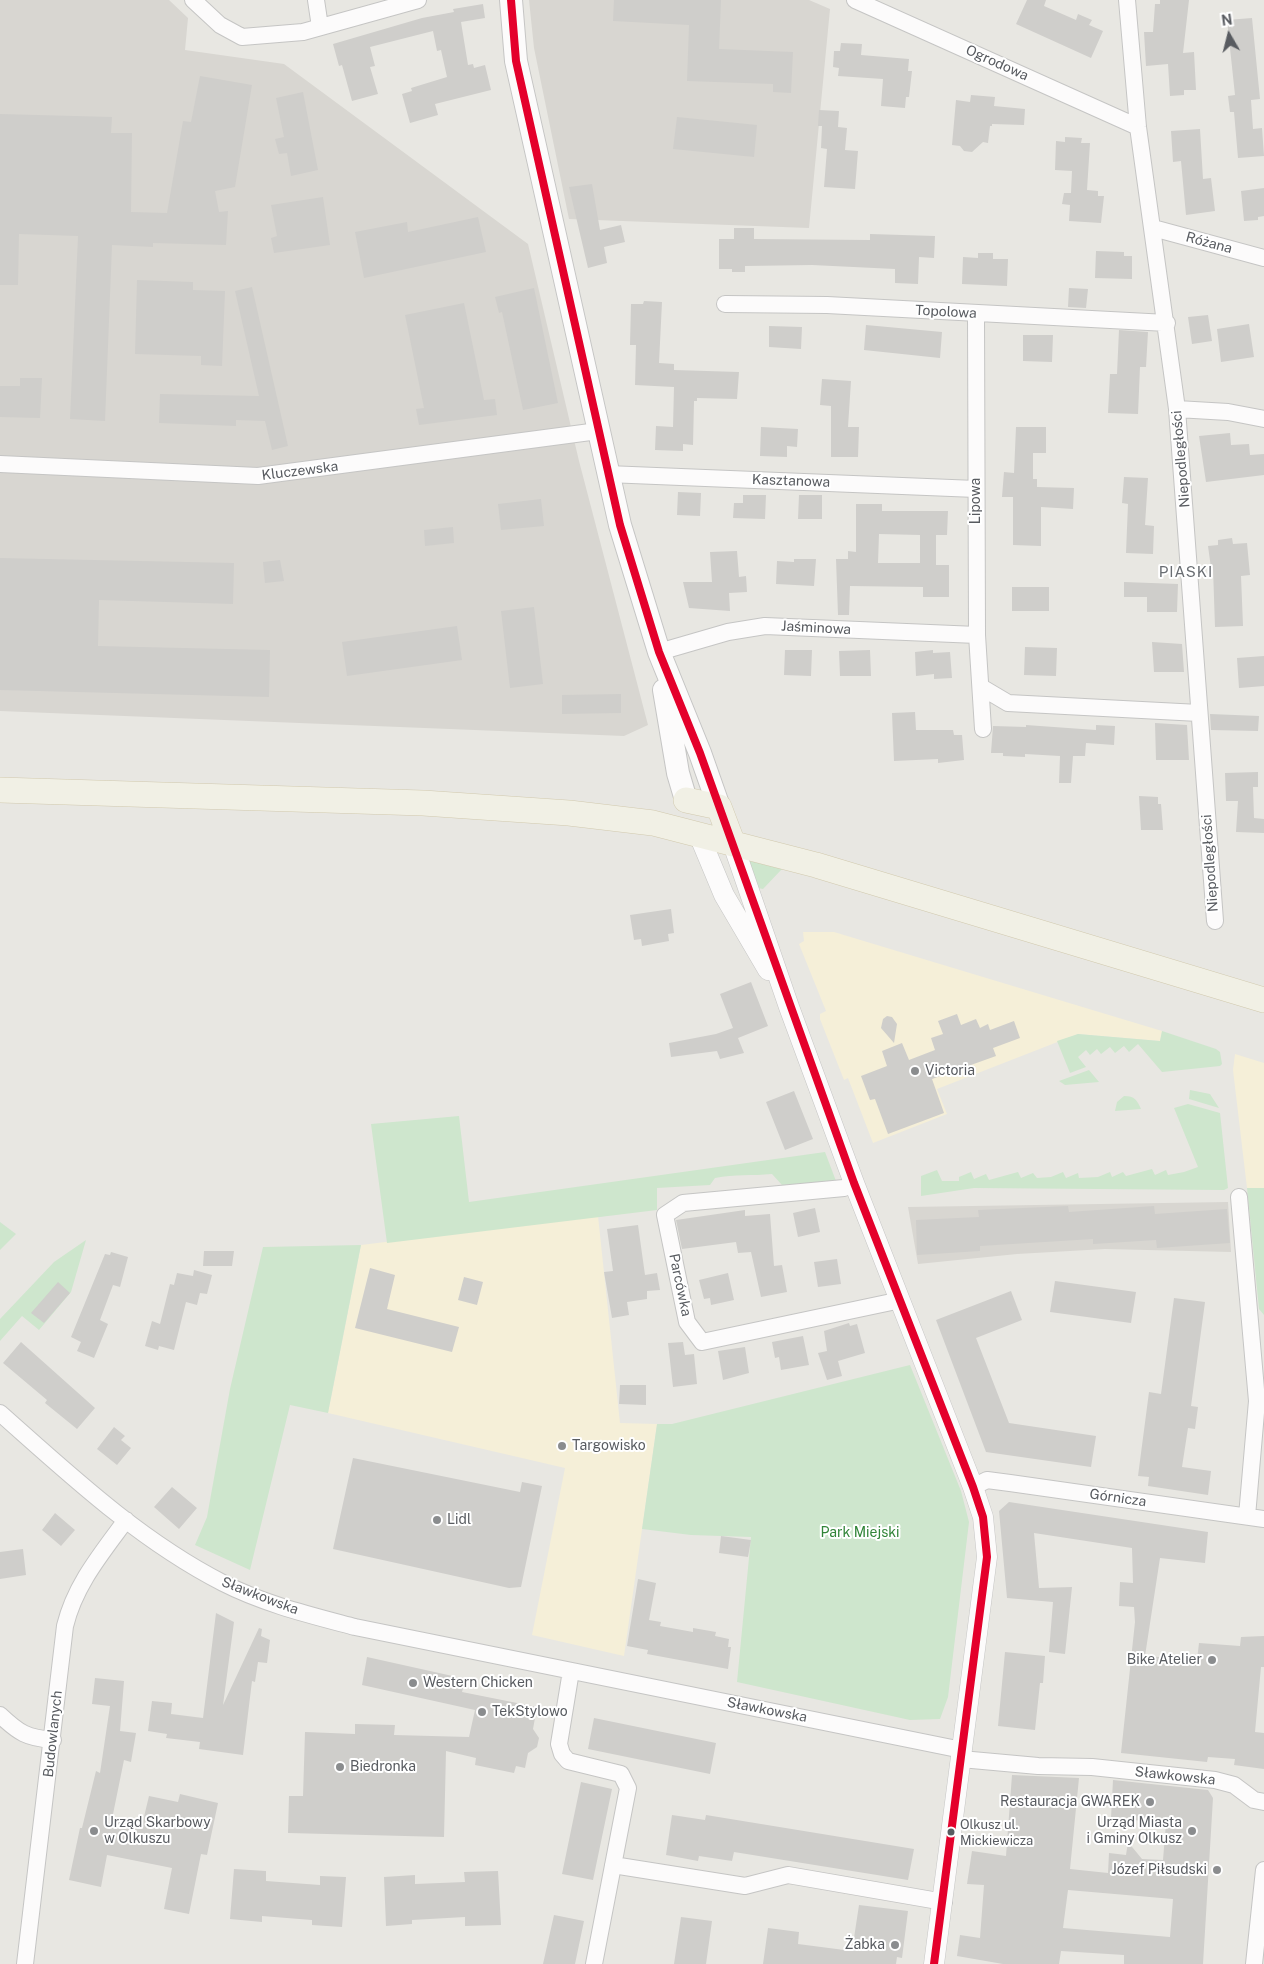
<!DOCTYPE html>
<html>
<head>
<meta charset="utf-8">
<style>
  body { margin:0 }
  #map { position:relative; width:1264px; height:1964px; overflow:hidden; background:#e8e7e2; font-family:"Public Sans",sans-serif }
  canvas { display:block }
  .north { position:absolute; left:1204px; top:10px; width:50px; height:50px; -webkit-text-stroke:4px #fff; paint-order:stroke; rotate:352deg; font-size:14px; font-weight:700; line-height:20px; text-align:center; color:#585b60 }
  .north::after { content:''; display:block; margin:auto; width:18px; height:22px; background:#585b60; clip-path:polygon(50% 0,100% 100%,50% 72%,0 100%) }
</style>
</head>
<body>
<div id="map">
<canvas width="1264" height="1964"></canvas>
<div class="north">N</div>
</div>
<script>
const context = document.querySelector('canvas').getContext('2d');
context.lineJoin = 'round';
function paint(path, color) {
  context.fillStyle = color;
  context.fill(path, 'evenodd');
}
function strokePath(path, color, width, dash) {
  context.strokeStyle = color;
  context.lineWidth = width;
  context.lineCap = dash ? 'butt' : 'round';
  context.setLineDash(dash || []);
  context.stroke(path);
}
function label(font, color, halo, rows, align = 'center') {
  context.font = font + ' "Public Sans",sans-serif';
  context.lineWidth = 4;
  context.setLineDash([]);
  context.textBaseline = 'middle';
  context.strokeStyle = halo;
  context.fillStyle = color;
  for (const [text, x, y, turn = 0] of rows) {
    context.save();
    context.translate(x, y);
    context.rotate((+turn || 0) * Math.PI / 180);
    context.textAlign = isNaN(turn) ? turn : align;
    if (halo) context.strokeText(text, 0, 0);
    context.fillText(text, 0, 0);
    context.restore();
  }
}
paint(new Path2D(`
  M803 932H834L1162 1031 1160 1041 1078 1034 937 1089 947 1114 873 1143 848 1078 844 1080 820 1019V1014L826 1011 799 944 804 941Z
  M1235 1054 1264 1063V1188H1247L1233 1070Z
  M598 1216 620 1423 657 1424 624 1656 532 1635 565 1468 328 1413 361 1245Z`), '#f5efd8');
paint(new Path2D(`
  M0 0H169L188 18 185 50 284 64 528 244 579 461 648 725 624 736 0 711Z
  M529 0H809L830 9 809 228 569 219 534 48Z
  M1228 1202 1231 1252 1105 1249 1017 1254 918 1264 908 1207Z`), '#d8d6d1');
paint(new Path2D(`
  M747 860 782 869 763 889 758 888Z
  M1162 1031 1216 1049 1220 1052 1222 1064 1220 1066 1162 1072 1138 1044 1129 1052 1124 1046 1115 1053 1110 1047 1101 1054 1097 1049 1090 1055 1086 1050 1078 1057 1086 1067 1070 1073 1057 1041 1078 1034 1160 1041Z
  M1089 1070 1099 1082 1065 1085 1059 1081Z
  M1190 1090 1210 1094 1219 1108 1189 1099Z
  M1124 1096C1135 1096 1137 1100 1141 1109L1115 1111 1117 1102Z
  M1188 1104 1220 1113 1228 1188 1224 1190 974 1188 921 1196V1176L937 1170 942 1181H959V1177L971 1172 974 1179 986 1174 989 1180 1018 1172 1021 1178 1033 1173 1037 1178 1051 1177 1063 1172 1066 1178 1078 1173 1079 1178 1098 1177 1110 1172 1112 1177 1123 1172 1126 1176 1152 1169 1155 1175 1166 1170 1168 1175 1184 1172 1198 1167 1174 1108Z
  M459 1116 469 1202 825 1152 836 1181 782 1185 772 1174C752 1176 735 1174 715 1178L710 1185 657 1188V1210L387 1243 371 1124Z
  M1247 1188H1264V1315L1259 1309Z
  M0 1222 16 1234 0 1250Z
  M86 1240 71 1292 39 1330 22 1316 0 1341V1319L54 1262Z
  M361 1245 328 1413 290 1405 250 1570 195 1545 207 1517 230 1389 263 1247Z
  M910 1365 961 1491 969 1522 948 1697 940 1719 910 1720 737 1682 751 1537 691 1535 642 1529 657 1424H672Z`), '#cee6cd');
paint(new Path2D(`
  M614 0H721L719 49 793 52 791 93 773 92V84L687 81 689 25 613 21Z
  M1027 0H1046L1044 6 1076 20 1078 14 1092 20 1089 25 1103 31 1091 58 1016 24Z
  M1160 0H1189L1183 53 1194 52 1196 90H1184V95L1170 96 1168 64 1146 66 1144 32H1153L1155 4H1160Z
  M483 4 485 18 461 22 468 65 473 64 474 68 485 65 491 90 435 104 438 115 410 123 402 94 412 91 411 88 447 77 441 50 437 51 433 31 370 47 375 66 370 67 378 94 352 101 342 65 339 66 333 44 422 18 454 12 453 9Z
  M1252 18 1260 99 1251 100 1253 129 1262 128 1264 156 1238 158 1234 112H1230L1228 96 1235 95 1227 20Z
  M841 43 862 44 861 55 909 59 908 71H912L909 97H906L905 108 881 106 883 79 838 76 839 68 833 67 834 51H840Z
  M200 76 252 85 235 187 215 191 219 212 228 211 226 245 153 243V247L112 245 105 421 70 419 78 236 19 234 18 285H0V114L112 117 111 133H132L131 212 167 213 183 121 191 122Z
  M303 92 318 170 291 176 287 153 279 154 275 139 284 137 276 98Z
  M971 95 995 97 994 106 1025 109 1024 125 992 124V126H990L988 143 983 142 972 152 964 151 960 146 952 145 956 100 970 102Z
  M819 110 839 111 838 127 847 128 845 150 858 151 855 189 824 187 827 149 821 148 822 126H818Z
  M677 117 757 125 754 157 673 149Z
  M1200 129 1203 179 1211 178 1215 211 1186 215 1181 161 1173 162 1171 131Z
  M1065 137 1082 138 1081 143H1090L1087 190 1098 191V196H1104L1101 223 1069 221 1070 205 1062 204 1064 193H1071L1072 171 1055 170 1056 141 1065 142Z
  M592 184 600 230 621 225 625 242 604 247 607 263 588 268 569 187Z
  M1264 188V216L1258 217V220L1244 221 1241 191Z
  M323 197 330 245 274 253 271 238 277 236 271 205Z
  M478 217 486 252 364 278 355 232 407 222 408 232Z
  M734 228H754V239L870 240V234L935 236 934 258 919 257 918 284 895 283V269L812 265 745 266V272H732V269H719V239H734Z
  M1096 251 1124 252V256H1132V279L1095 278Z
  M978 253H993V259H1008L1007 286 962 284 963 257 978 258Z
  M137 280 193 282V290L225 291 222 366 201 365V356L135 354Z
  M252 287 288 446 272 450 265 421 236 420V426L159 423 160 394 259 396 235 291Z
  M534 288 558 403 523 410 502 312 499 313 495 297Z
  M1069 288 1088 289 1086 308 1068 307Z
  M644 301 662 302 659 363 674 364V370L739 372 737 399 697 398V401H694L693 445 683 444V451L655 450 656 426 673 427 674 387 635 385 636 345H630L631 304H643Z
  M464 303 484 400 495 399 497 415 419 425 416 409 424 408 405 315Z
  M1208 315 1212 341 1192 344 1188 317Z
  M1249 324 1254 357 1221 362 1217 329Z
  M866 325 942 332 940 358 864 350Z
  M769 326 802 327 801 349 769 347Z
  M1119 330 1148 332 1146 367H1140L1138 414 1108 413 1110 374H1117Z
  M1023 335H1053L1052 362 1023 361Z
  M20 378H42L40 418 0 417V386H20Z
  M822 379 851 381 848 427H859L858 457H831V406L820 405Z
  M761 427 798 429 797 447 787 446V457L760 456Z
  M1016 427H1046V453H1033V479H1037V487L1074 488 1073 509 1041 507V546L1013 545V497H1002L1004 472 1014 473Z
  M1230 433 1231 445 1249 444 1250 455 1264 454V475L1206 482 1199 436Z
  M1124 477 1148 478 1145 525 1154 526 1153 554 1126 553 1128 504 1122 503Z
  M678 492 701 493 700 516 677 515Z
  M743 495H766L765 519 733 518 734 503H743Z
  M799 495H822V519H798Z
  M541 499 544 526 501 530 498 504Z
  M856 504H882V511H948L947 535H936V565H949V597H923V587L850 586 849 615H838L836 559H848V551L856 552ZM879 534 920 535V563H878Z
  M453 527 454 543 425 546 424 530Z
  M1232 538 1233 544 1247 543 1250 575 1241 576 1243 626 1215 627 1213 568H1211L1208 546 1218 545V540Z
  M737 551 739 577 746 576 747 592 729 593 730 611 689 608 683 582H712L710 552Z
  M0 558 234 563 233 604 99 600 98 646 270 650 269 697 0 690Z
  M794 559H816L814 586 776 584 777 561 794 562Z
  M280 560 284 581 265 583 263 562Z
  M1124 582 1178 584 1177 612H1147V597H1124Z
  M1012 587H1049V611H1012Z
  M534 607 543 684 510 688 501 611Z
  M457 626 462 660 347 676 342 642Z
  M1152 642 1182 644 1184 672H1154Z
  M1025 647 1057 648 1056 676 1024 675Z
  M785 650H812L811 676 784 675Z
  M870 650 871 676H840L839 651Z
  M933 650V653L950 652 952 678 934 679V674L916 676 915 652Z
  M1264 656V686L1239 688 1237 658Z
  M621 694V713L562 714V695Z
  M915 712 916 730H953L954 735H962L964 760 938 763V759L894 761 892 713Z
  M1210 714 1259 716 1258 731 1211 730Z
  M1155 723 1187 725 1189 760H1156Z
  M1026 725 1096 730V725L1115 726 1114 745 1086 743 1085 756H1073L1071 783H1059L1060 756 1025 754V757L1003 756V753H991L993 726 1026 727Z
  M1258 772V787H1253L1254 818 1264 819V833L1236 832 1238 801H1226L1225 773Z
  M1139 796 1158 797V804H1161L1163 830H1141Z
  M671 909 674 933 668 934 669 941 642 946 641 939 634 940 630 915Z
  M751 982 768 1026 738 1038 744 1053 720 1059 717 1051 671 1057 669 1043 716 1034 733 1028 720 994Z
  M957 1014 961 1025 976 1019 980 1028 988 1024 990 1030 1014 1021 1020 1038 993 1048 996 1056 932 1079 944 1113 888 1134 875 1099 870 1100 861 1076 887 1066 882 1051 902 1043 909 1060 935 1050 931 1038 943 1034 938 1021Z
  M887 1016 892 1017 897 1024 894 1043 881 1028 883 1019Z
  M794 1091 813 1139 785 1150 766 1102Z
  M1068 1206 1069 1212 1154 1206 1155 1214 1227 1209 1230 1243 1157 1248 1156 1240 1093 1244V1239L980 1246V1251L917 1255 916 1220 979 1217 978 1210Z
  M815 1208 820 1232 798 1237 793 1213Z
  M745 1210V1216L770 1214 774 1266 782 1265 787 1292 761 1297 751 1252 738 1253 736 1242 682 1249 676 1220Z
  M638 1225 645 1275 657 1273 660 1290 647 1291V1299L627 1302 629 1315 612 1318 604 1272 613 1271 607 1229Z
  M204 1251H234L232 1266H203Z
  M111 1252 128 1257 120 1287 113 1285 100 1320 108 1324 94 1358 77 1351 81 1342 71 1337 105 1254 110 1255Z
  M837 1259 841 1284 818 1287 814 1262Z
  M370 1268 395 1275 387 1309 459 1327 452 1352 355 1328Z
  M194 1270 212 1275 207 1294 200 1293 197 1305 186 1302 174 1350 159 1346 158 1350 145 1346 152 1321 160 1324 170 1284 174 1285 177 1273 193 1276Z
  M728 1273 734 1300 711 1305 710 1298 704 1299 699 1280Z
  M464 1277 483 1282 477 1305 458 1300Z
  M1055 1281 1136 1292 1131 1323 1050 1312Z
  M58 1282 70 1293 44 1323 31 1313Z
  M1011 1291 1022 1320 976 1338 1009 1423 1096 1436 1091 1467 986 1452 936 1320Z
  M1174 1298 1205 1302 1191 1406 1198 1407 1195 1429 1188 1428 1182 1467 1211 1471 1208 1495 1148 1486 1149 1477 1138 1476 1149 1392 1161 1394Z
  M849 1323 850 1326 857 1324 865 1353 838 1361 842 1376 827 1380 818 1353 827 1351 824 1331Z
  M803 1336 809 1365 781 1370 779 1357 775 1358 772 1342Z
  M21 1342 95 1408 77 1429 45 1403 47 1400 3 1363Z
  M683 1342 685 1355 694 1354 697 1384 673 1387 668 1343Z
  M745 1347 749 1373 723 1380 718 1351Z
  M620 1385H646V1405L619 1404Z
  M114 1427 125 1436 121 1440 131 1448 117 1465 97 1449Z
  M353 1458 520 1492 522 1482 542 1486 521 1587 509 1588 333 1549Z
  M172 1487 197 1508 179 1529 154 1507Z
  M1009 1502 1208 1532 1205 1563 1160 1558 1145 1656 1197 1660 1199 1643 1240 1646 1241 1637 1264 1636V1667H1261L1255 1732 1264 1733V1769L1234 1765 1235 1759 1208 1757 1207 1762 1121 1753 1135 1622 1134 1607 1119 1606 1120 1582 1133 1583 1132 1548 1034 1533 1039 1588 1072 1587 1065 1654 1049 1652 1053 1602 1007 1598 999 1511Z
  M55 1513 75 1530 61 1546 42 1530Z
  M721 1536 751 1540 748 1557 719 1553Z
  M23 1549 26 1575 0 1579V1552Z
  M638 1579 656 1583 649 1620 661 1622 660 1626 693 1632V1628L716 1632 715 1636 729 1639 728 1647H731L728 1669 647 1654 648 1650 627 1646Z
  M216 1613 234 1622 223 1705 259 1628 262 1629 261 1636 270 1640 267 1663 258 1662 255 1682 252 1681 243 1755 199 1749 200 1742 166 1738 167 1734 148 1731 152 1701 172 1703 171 1714 203 1718Z
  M1005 1652 1045 1656 1043 1683H1040L1035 1730 998 1726Z
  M367 1657 457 1677V1679L465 1681 462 1692 537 1707 533 1729 539 1738 537 1747 528 1753 525 1768 516 1766 514 1773 475 1765 476 1758 446 1751 444 1837 288 1833 289 1796H303L305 1732 355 1734V1724L395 1725 394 1735 469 1737 475 1710 362 1685Z
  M95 1678 124 1681 120 1731 136 1733 131 1762 124 1760 112 1819 142 1825 149 1796 178 1802 180 1794 218 1803 207 1855 201 1854 189 1914 164 1909 172 1868 107 1855 101 1887 69 1880 80 1828H82L96 1771 100 1773 110 1706 92 1704Z
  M594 1718 716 1743 710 1774 588 1749Z
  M1012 1775 1079 1778 1070 1869 1108 1873 1109 1853 1126 1855 1128 1842 1142 1859 1163 1860 1166 1823 1111 1818 1113 1780 1208 1790 1213 1798 1203 1964H1124V1955L1061 1951 1059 1964H1003L957 1956 960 1935 980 1938 984 1885 967 1884 972 1851 1006 1856ZM1068 1890 1173 1899 1170 1937 1063 1928Z
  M581 1782 612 1789 593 1880 562 1874Z
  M672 1815 705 1820 706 1815 914 1849 908 1880 734 1852 732 1861 699 1856 698 1861 666 1855Z
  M234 1869 266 1871V1881L320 1885V1876L346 1877 342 1927 312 1925V1920L262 1916V1922L230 1919Z
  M498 1871 501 1925 465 1926V1917L412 1920V1924L386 1926 384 1877 415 1875V1884L465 1882 464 1872Z
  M859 1905 908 1911 902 1958 897 1957 896 1964H763L768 1928 799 1932 798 1944 852 1951Z
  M554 1915 584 1921 575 1964H543Z
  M681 1917 712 1921 706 1964H674Z`), '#cfcecb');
const minor = new Path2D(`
  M193 0 220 25 242 37 303 32 418 0
  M316 0 320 27
  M855 0 1138 127
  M1127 0 1138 127 1177 409 1215 921
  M1153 228 1264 258
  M725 304 827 305 1167 323
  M976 314 977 635 983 729
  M1177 409 1228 412 1264 419
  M0 464 258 476 598 431
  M607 474 976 489
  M659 652 728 632 765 626 977 635
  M981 687 1008 703 1199 713
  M854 1183 844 1188 683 1203 665 1215 687 1322 702 1342 901 1300
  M1239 1197 1257 1401 1247 1516
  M0 1413C70 1475 139 1540 223 1583 264 1604 310 1615 355 1627L962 1750
  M973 1487 987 1480 1010 1483 1264 1519
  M571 1671 559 1744 562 1754 568 1761 621 1774 628 1788 594 1964
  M0 1715C19 1733 27 1738 53 1740
  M961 1759 1038 1766 1092 1767 1215 1780 1234 1785 1254 1800 1264 1802
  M613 1865 745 1886 788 1875 944 1902
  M25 1964 65 1626C75 1585 101 1554 126 1520
  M1254 1964 1264 1870`);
const tertiary = new Path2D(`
  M699 835 724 895 768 970
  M733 844 789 1007 854 1183 973 1487 983 1517 987 1557 934 1964`);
const secondary = new Path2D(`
  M511 0 516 61 620 525 659 652 700 753 719 807
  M664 690 678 773 686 800`);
const primary = new Path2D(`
  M0 790 423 803 569 813 653 823 816 865 1264 1000
  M686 800 719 807 733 844`);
strokePath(minor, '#c5c5c4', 18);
strokePath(tertiary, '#c5c5c4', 21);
strokePath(secondary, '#c5c5c4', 24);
strokePath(primary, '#d1c9ae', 26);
strokePath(minor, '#fcfbfb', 16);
strokePath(tertiary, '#fcfbfb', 20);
strokePath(secondary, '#fcfbfb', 22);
strokePath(primary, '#f1f0e5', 25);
strokePath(new Path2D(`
  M511 0 516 61 620 525 659 652 700 753 854 1183 973 1487 983 1517 987 1557 934 1964`), '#e4002b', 8);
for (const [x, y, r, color] of [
  [915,1071,5,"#8a8c8e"],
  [562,1446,5,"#8a8c8e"],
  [437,1520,5,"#8a8c8e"],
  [1212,1660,5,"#8a8c8e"],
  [413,1683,5,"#8a8c8e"],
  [482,1712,5,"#8a8c8e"],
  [340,1767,5,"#8a8c8e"],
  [1150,1802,5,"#8a8c8e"],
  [94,1831,5,"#8a8c8e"],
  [1192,1831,5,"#8a8c8e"],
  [951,1832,4.5,"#585b60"],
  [1217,1870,5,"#8a8c8e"],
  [895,1945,5,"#8a8c8e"]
]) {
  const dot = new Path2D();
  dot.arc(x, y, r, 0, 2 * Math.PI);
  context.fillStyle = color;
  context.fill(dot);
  strokePath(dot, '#fff', 2);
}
label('13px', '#585b60', '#fff', [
  ["Olkusz ul.",960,1825],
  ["Mickiewicza",960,1841]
], 'left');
label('14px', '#585b60', '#fff', [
  ["Ogrodowa",997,63,24],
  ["Różana",1209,243,15],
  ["Topolowa",946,312,3],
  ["Niepodległości",1181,459,-95],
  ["Kluczewska",300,471,-7],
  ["Kasztanowa",791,481,2],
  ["Lipowa",976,501,-90],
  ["Jaśminowa",816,628,3],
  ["Niepodległości",1210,863,-94],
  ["Parcówka",680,1285,78],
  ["Górnicza",1118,1498,8],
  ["Sławkowska",260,1596,21],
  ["Sławkowska",767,1710,11],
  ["Budowlanych",53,1734,-84],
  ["Sławkowska",1175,1776,6]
]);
label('14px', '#585b60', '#fff', [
  ["Victoria",925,1071],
  ["Targowisko",572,1446],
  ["Lidl",447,1520],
  ["Bike Atelier",1202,1660,"right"],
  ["Western Chicken",423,1683],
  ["TekStylowo",492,1712],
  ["Biedronka",350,1767],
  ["Restauracja GWAREK",1140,1802,"right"],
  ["Urząd Skarbowy",104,1823],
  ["w Olkuszu",104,1839],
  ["Urząd Miasta",1182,1823,"right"],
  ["i Gminy Olkusz",1182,1839,"right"],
  ["Józef Piłsudski",1207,1870,"right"],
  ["Żabka",885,1945,"right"]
], 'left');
label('14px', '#328539', '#fff', [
  ["Park Miejski",860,1533]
]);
context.letterSpacing = '1px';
label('15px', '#696d72', '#fff', [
  ["PIASKI",1186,572]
]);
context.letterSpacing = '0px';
</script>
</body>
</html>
